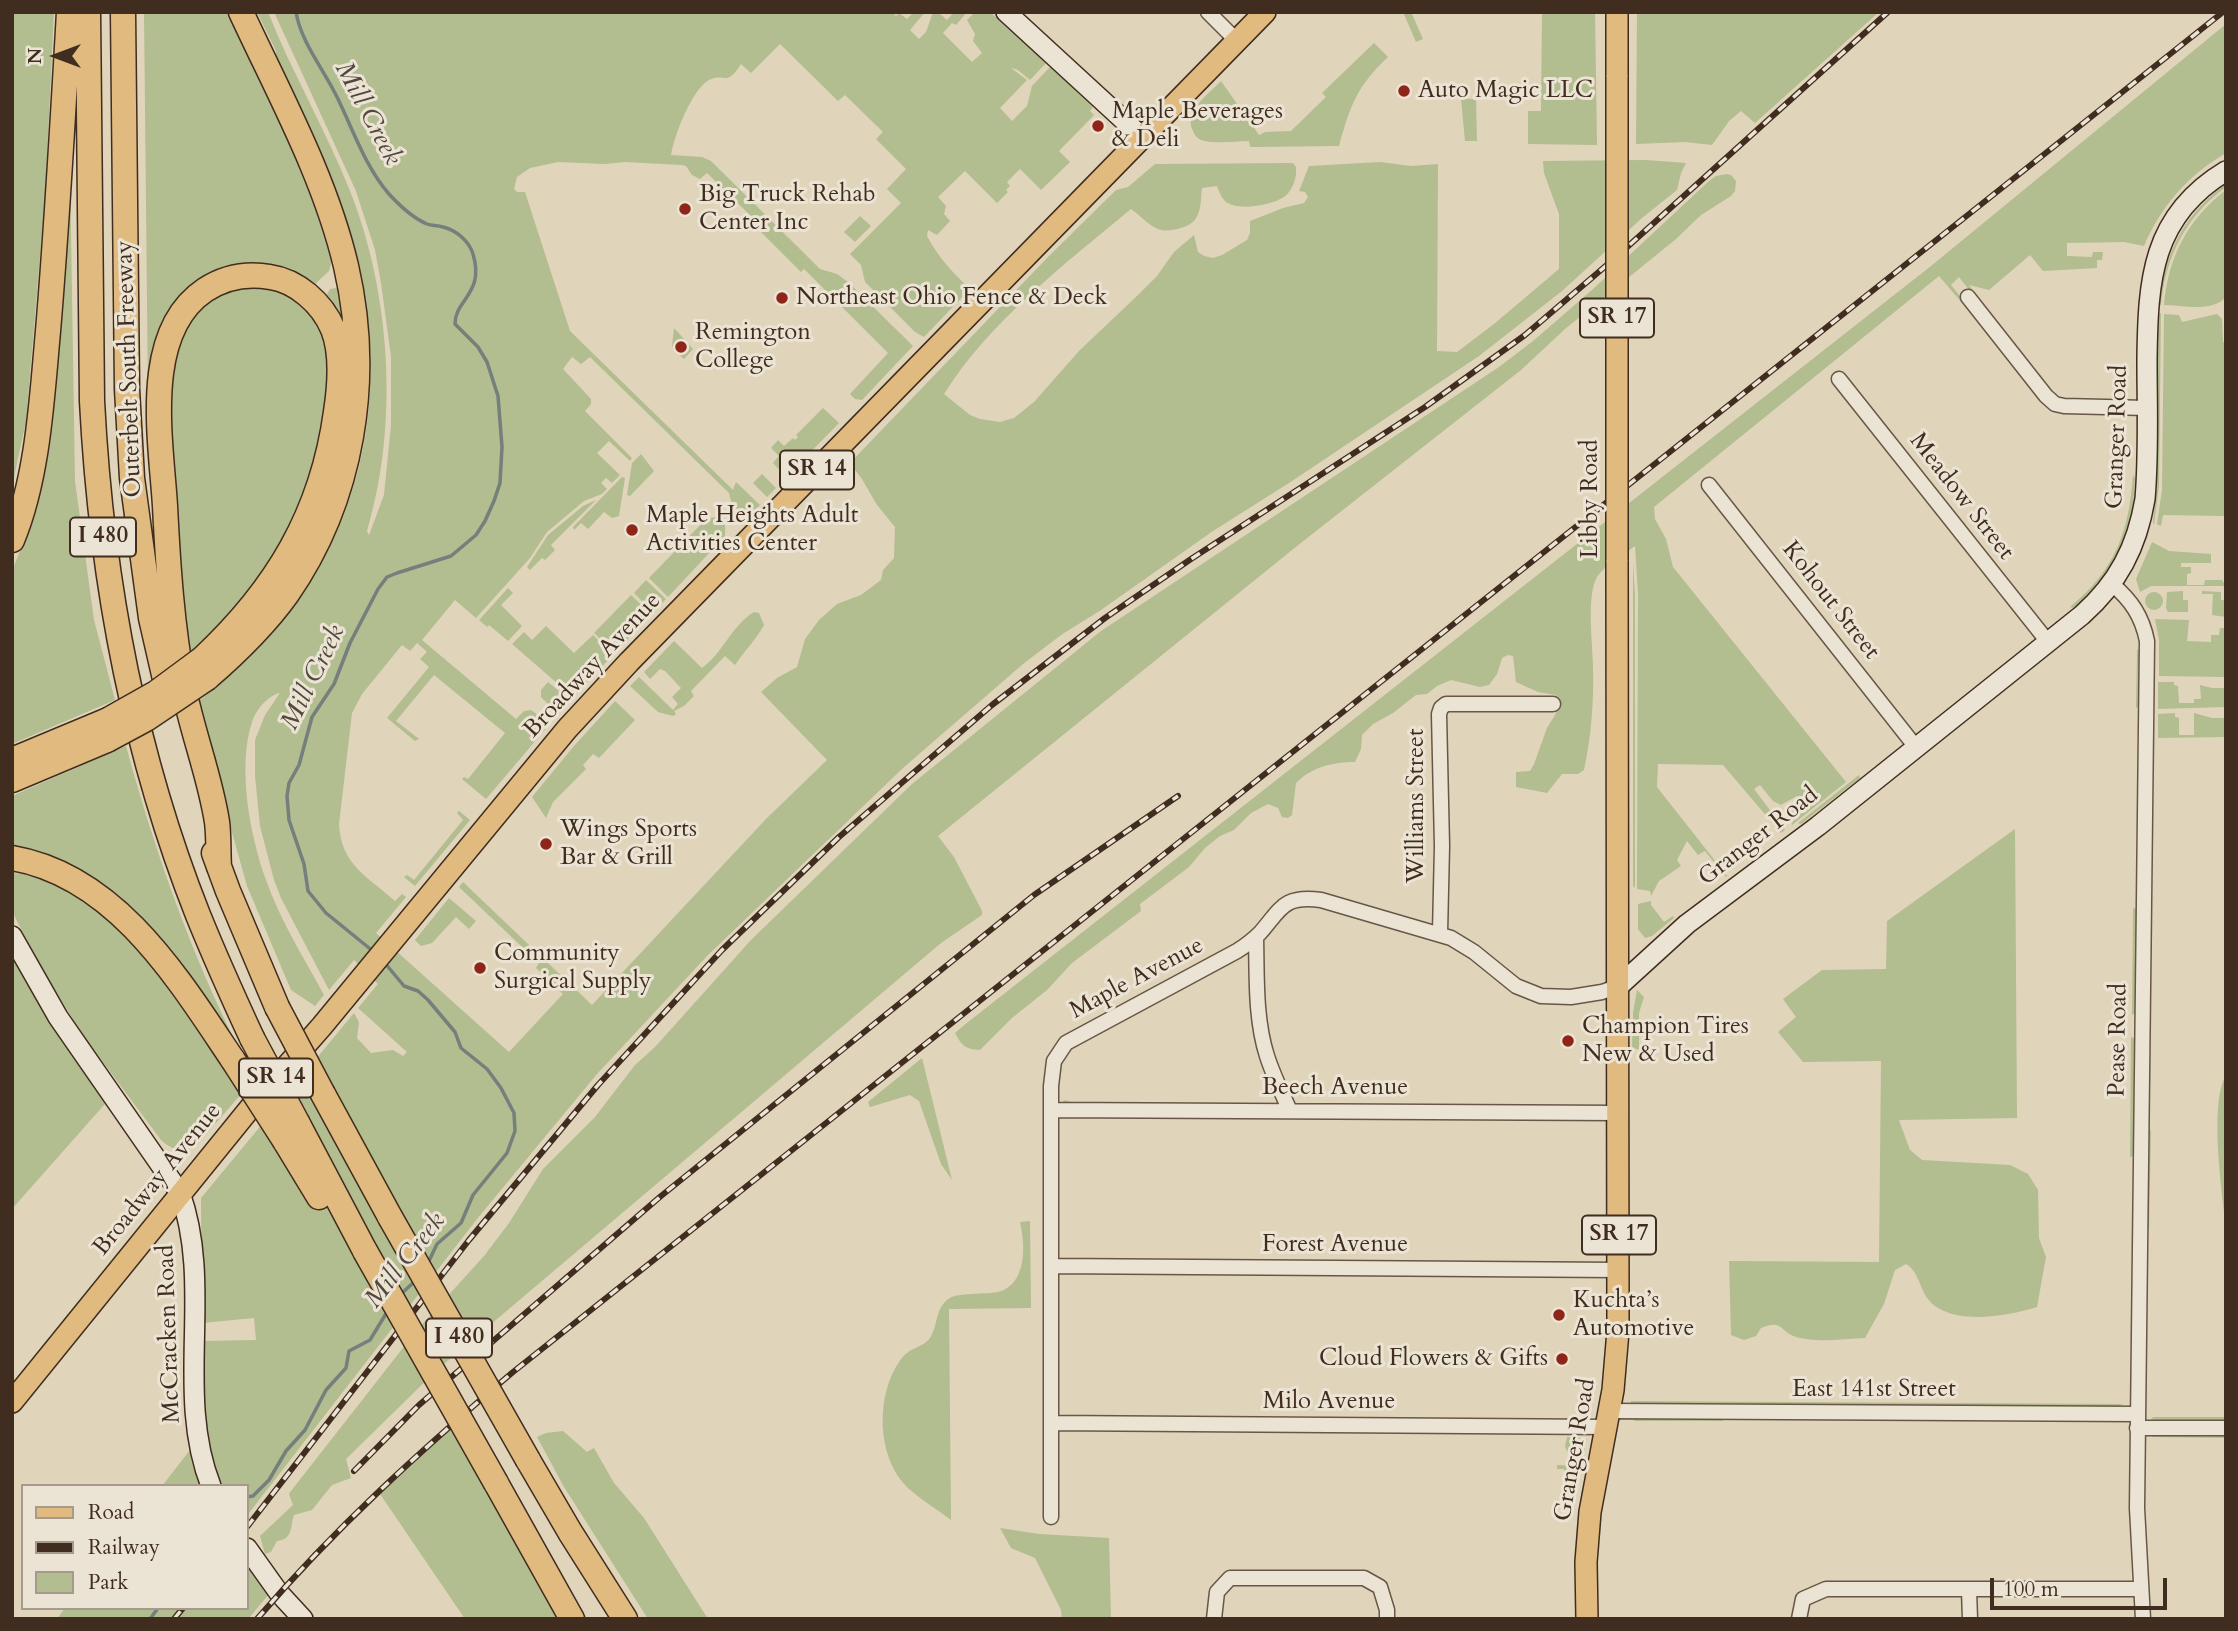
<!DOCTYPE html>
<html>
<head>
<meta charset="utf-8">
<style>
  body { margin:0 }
  #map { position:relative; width:2238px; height:1631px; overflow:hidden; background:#e0d4bb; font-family:Cardo,serif }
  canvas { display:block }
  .frame { position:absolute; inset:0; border:14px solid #402d1f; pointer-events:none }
  .legend { position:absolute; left:21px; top:1484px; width:228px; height:126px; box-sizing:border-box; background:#ebe3d3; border:2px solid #a79a8b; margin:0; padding:9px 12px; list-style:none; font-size:21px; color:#402d1f }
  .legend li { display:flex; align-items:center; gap:14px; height:35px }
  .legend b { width:35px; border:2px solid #a79a8b }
  .north { position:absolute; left:21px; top:21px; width:70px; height:70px; -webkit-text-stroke:5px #ebe3d3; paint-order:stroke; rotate:270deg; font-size:19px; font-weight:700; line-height:28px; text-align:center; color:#402d1f }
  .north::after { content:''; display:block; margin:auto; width:24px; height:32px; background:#402d1f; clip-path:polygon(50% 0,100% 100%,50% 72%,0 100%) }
  .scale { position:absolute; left:1990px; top:1578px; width:177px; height:32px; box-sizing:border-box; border:4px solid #402d1f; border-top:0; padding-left:9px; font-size:21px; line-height:24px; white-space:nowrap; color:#402d1f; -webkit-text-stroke:5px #ebe3d3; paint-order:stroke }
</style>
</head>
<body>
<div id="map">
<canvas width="2238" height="1631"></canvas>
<div class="frame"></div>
<ul class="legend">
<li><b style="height:9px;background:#e0ba7e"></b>Road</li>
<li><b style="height:9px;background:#402d1f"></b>Railway</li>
<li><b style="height:19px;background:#b2bd90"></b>Park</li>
</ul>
<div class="north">N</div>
<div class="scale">100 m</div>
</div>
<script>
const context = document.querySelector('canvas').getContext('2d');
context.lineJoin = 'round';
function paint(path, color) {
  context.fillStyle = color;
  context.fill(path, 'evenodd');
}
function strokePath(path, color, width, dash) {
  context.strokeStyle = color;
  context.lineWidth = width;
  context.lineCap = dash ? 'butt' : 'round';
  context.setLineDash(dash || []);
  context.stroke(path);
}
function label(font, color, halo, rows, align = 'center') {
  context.font = font + ' Cardo,serif';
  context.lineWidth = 6;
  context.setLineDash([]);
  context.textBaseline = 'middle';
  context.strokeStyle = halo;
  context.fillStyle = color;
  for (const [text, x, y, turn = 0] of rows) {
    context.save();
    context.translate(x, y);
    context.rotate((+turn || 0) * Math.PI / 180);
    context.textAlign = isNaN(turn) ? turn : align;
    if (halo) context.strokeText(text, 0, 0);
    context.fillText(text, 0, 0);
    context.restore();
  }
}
paint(new Path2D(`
  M12 12H54L45 198 26 421 12 487Z
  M144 12H227L295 155 325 231 332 260 329 271 314 285 214 275 148 395Z
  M257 12H268C292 73 326 130 350 191 391 294 399 425 367 531L369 535 384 495 391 425V357L381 283 375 250 356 191 274 12H892L896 16 899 13 907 19 913 13 925 12 910 30 919 39 926 32 933 12H938L947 20 954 12H967L956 25 952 23 943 33 972 62 982 53 973 41 975 34 967 20 975 12H990L1046 63 1030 80 1018 70 1011 68 1027 80 1000 108 1012 121 1027 106 1032 86 1050 67 1093 107 1090 111 1094 115 1059 151 1070 162 1041 190 1020 169 1007 182 1010 186 1006 190 1008 192 997 203 965 171 938 197 946 206 944 214 950 221 937 235 928 230 927 236C938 257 953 273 970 289L924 337 915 332 865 282 861 265 850 254 901 203 887 189 906 169 876 139 883 132 845 95 838 101 780 44 751 73 741 64C726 88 725 72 709 80 692 89 674 136 671 155L702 157 711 161 820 269 837 274 848 282 913 346 862 400 855 399 850 394 888 353 804 269 801 272 757 228 760 225 707 173 700 179 692 175 686 166 682 165 625 162 605 164 558 162 530 168 517 177 514 189 517 192H525L570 331 733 490 736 482 760 505 748 516C737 511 731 505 729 493L590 357 581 364 572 357 563 369 591 399V404L585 411 632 458 630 461 609 441 597 453 620 475 612 483 606 478 601 483 607 489 602 494 584 501 547 532 530 558 476 618 455 600 422 640 516 719 524 711 531 710 544 719 548 726 486 799 462 779 464 777 468 779 505 733 434 675 396 721 419 739 415 741 387 718 429 667 420 659 427 652 417 643 410 651 402 645 362 694 352 713 339 824C341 865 367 876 395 901L402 894 406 897 376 933 509 1052 563 994 536 968 539 963 459 887 463 882 592 1005 766 819 827 760 761 692 777 678 797 667 805 639 819 620 837 604 861 595 881 580 883 570 894 558 895 527 877 505 862 479 855 470 847 466 1049 256 1116 190 1128 187 1155 164 1293 163 1296 167C1297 178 1293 190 1284 197 1272 205 1236 212 1225 201 1221 197 1219 192 1217 186L1202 188C1200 207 1202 222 1181 228 1173 230 1166 232 1158 229 1148 225 1140 215 1131 209 1066 263 989 322 944 394L970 415 980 419 1000 422 1014 418 1034 402 1079 351 1138 295 1157 276 1174 252 1194 235 1198 252 1204 256 1213 258 1222 255 1247 240 1250 233V221L1283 208 1304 203 1308 197 1305 192 1299 191 1309 166 1380 162 1411 166 1438 164 1437 351 1457 352 1494 324 1559 269V214L1544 173 1543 161 1646 160 1686 163 1681 173 1677 190 1642 218 1562 291 1479 356 1289 483 1213 531 1101 610 1061 635 1023 664 903 768 707 956 597 1074 477 1219 249 1513 247 1486H223C200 1441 204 1390 203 1341L256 1340 254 1318 202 1323 201 1198 354 1013 359 1022 357 1038 371 1053 393 1050 403 1056 407 1052 358 1008 378 984 354 960 329 990 281 898 274 880 260 826 255 776V740L265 715 280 693C268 695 256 710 252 722 237 767 250 836 266 880 280 920 304 958 324 995L315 1006 291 990 247 886 196 703C349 590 403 420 352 238 335 177 303 120 276 63V51Z
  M1403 12H1411L1423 39 1416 42Z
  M1542 12H1595L1597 145 1528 144V111H1541Z
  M1637 12H1879L1755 123 1741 111 1729 121 1712 145 1685 142 1636 144Z
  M2226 24V153C2188 175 2161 206 2144 246L2124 242 2067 243V256L2092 257 2093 252H2103L2102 260H2097V268L2043 271 2030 255 1989 290 1969 285 1987 309 1985 310 1959 277 1951 285 1981 322 1980 324 1939 276 1654 507 1655 519 1666 539 1673 567 1846 782 1792 825 1789 814 1801 802 1797 796 1781 805 1773 801 1760 785 1754 789 1785 830 1781 833 1723 765 1658 764 1657 787 1727 876 1726 877 1705 851 1698 855 1687 841 1677 860 1681 866 1659 881 1651 896 1650 891 1637 889 1638 594 1635 546C1623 555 1605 565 1597 577 1586 595 1593 646 1593 668 1594 702 1591 737 1584 770L1578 774H1562L1547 793 1516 787V772L1530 771 1534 764 1547 728 1555 715 1559 703 1556 695 1538 692 1516 682 1513 656 1508 655 1502 658 1497 674 1489 685 1480 687 1451 680 1437 686 1427 694 1416 695 1393 713 1373 724 1362 735 1361 749 1355 762C1333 762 1312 767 1296 783L1292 815 1288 818 1282 817 1278 808 1268 804 1251 813 1234 830 1220 836 1205 848 1189 867 1140 904 1141 911 1072 963 1047 990 1012 1018 980 1050C965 1049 962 1046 955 1033L963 1026 1931 266Z
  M1374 43 1388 57C1357 86 1350 106 1339 146L1250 147 1249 141C1235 141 1219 144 1205 141 1198 140 1195 136 1193 131 1183 111 1209 94 1221 81L1259 135 1265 132 1291 131 1326 97 1322 93Z
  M1461 99H1476L1477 141H1465Z
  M70 169 75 481 94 620 115 700 12 744V571L37 508 59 337Z
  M1727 174 1731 175 1736 181 1735 191 1731 196 1701 215 1676 239 1565 329 1521 370 1297 546 938 836 954 857 982 911V915L941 943 438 1369 346 1459 351 1478 332 1485 312 1510 294 1515C291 1521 293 1532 286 1538 283 1540 280 1540 277 1541L271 1552 265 1554 260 1536 293 1505 289 1494 291 1491 417 1330 484 1256 509 1223 543 1169 595 1117 635 1065 655 1047 751 940 912 784 1101 631 1499 367 1533 341 1592 290 1709 181 1716 176Z
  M2226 184V187C2186 216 2165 257 2161 306L2159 303C2164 254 2185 213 2226 184Z
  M2226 190V297C2211 313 2183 305 2164 305 2168 257 2188 219 2226 190Z
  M860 216 871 226 855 242 844 232Z
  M263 285 297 299 319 323 330 357 325 429 303 502 251 594 187 657 180 591 170 400 172 360 188 321 221 292Z
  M337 288 341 291 344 322 342 324 326 296 330 289Z
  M2161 313 2159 485 2154 525 2153 522 2157 485 2158 315Z
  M2164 314 2179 315 2182 322 2217 314 2222 319 2223 342 2226 343V516L2163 515 2161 526 2157 524 2162 490Z
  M674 328 693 349 684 359C669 344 672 351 674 328Z
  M823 408 839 423 786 477 773 463 779 456 771 448 778 440 784 446 793 438 795 440 798 437 796 435Z
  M641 454 654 471 630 496 627 495 632 463Z
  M762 474 776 488 767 497 753 483Z
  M2133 475 2135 478C2133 535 2116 570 2073 608L2070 607C2115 570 2129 532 2133 475Z
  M622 477 625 478 619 516 612 518 604 512 588 529 581 523 574 530 573 527Z
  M596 500 551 545 555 550 545 560 542 558 530 570 527 567 548 535 583 506Z
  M716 517 725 524V536L668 597 649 578 706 519Z
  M2152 542 2169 551 2211 554V563H2181V567H2191V573L2187 574V585H2204L2205 580H2222L2226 586H2151L2140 592 2136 579Z
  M1633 562 1635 595V888L1633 886Z
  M646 580 666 599 653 612 634 593Z
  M508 588 513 593 501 605 522 626 508 641 489 625 487 627 479 620Z
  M2183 591V600H2188V612H2168L2166 608 2167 592Z
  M2202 591 2221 592V600H2226V617L2212 615 2213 594H2202Z
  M2145 601a9 9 0 1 1 18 0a9 9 0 1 1-18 0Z
  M631 595 651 614 615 653 594 633Z
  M754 612 759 613 764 625C756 640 744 651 735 665L725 656 691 691 694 696 684 706 674 711 676 714 673 716 658 712 630 686 639 677 673 710 678 704 672 697 681 688 665 671 660 669 650 679 644 672 674 641 702 668C723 653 732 625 754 612Z
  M2155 619 2189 620 2187 641 2211 642V635H2219L2220 628H2226V677L2159 676V640Z
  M546 626 574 653 593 635 613 655 573 697 512 644 524 632 532 640Z
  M2137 649 2140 652V706L2136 708Z
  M548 682 570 700 560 711 553 709 541 697V690Z
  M2158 682H2174V685L2178 686 2179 703H2194V699H2201L2200 685 2212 688H2224L2226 740 2225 737 2158 738V714L2175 713V717L2179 718V735H2194V713L2212 718H2225L2224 707 2158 709Z
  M615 701 635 720 599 758 593 754 583 765 586 769 553 802 546 818 532 797 574 746Z
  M126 746C154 849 190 951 238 1047L173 961 12 851V796Z
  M1859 775 1860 778 1801 824 1798 823Z
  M459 811 470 820 415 886 404 877 407 875 414 880 463 820 457 813Z
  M2015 829 2017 1118 1899 1120 1910 1150 1922 1160 2010 1165 2028 1174 2038 1190 2039 1238 2046 1257 2037 1307C2008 1316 1950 1327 1928 1299 1919 1287 1919 1272 1906 1264L1895 1270 1884 1304 1865 1338C1843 1339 1817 1343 1796 1337 1779 1331 1783 1319 1761 1328L1756 1336 1744 1340 1731 1335 1729 1261 1879 1262 1881 1061 1803 1062 1778 1032 1796 1017 1783 999 1822 970 1886 969 1887 921Z
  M12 873 42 876 75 894 111 921 157 968 242 1093 197 1145C183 1154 172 1150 161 1140L82 1034 36 959 12 911Z
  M449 898 476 921 469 929 456 917 432 943 421 946 415 940Z
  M1651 901V905L1664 922 1673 916 1674 918 1652 936 1645 938 1638 929V904Z
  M2133 908 2138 909 2137 1012 2132 1015Z
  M12 936 111 1097 12 1209Z
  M1637 990 1644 997 1639 1013V1049H1632L1633 1013Z
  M2131 1037 2136 1039 2135 1155 2130 1157Z
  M922 1058 952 1180 941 1164 919 1101 910 1095 870 1107 868 1102Z
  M2226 1075V1227C2222 1192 2209 1104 2226 1075Z
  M1064 1100 1072 1102 1278 1104 1069 1103 1063 1102Z
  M2151 1130 2149 1230 2146 1227V1133Z
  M1030 1221 1031 1308 949 1309 951 1520C937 1509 921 1500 908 1488 876 1458 875 1394 901 1359 910 1347 924 1347 930 1338 938 1326 935 1310 947 1300 954 1294 963 1295 972 1294 982 1293 995 1294 1004 1290 1027 1278 1025 1244 1020 1222Z
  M1631 1401 2121 1404 2123 1405 2112 1407 1634 1404 1631 1403Z
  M460 1417 572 1619H465L378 1491Z
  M1635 1417 1721 1418 1723 1421H1634Z
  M2153 1417H2226V1421H2159L2151 1419Z
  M563 1431 587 1452 594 1448 614 1483 644 1518 708 1619H648L564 1487 537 1437 546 1433Z
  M2159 1434H2226V1438L2151 1437Z
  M1567 1437 1587 1439 1582 1460 1567 1452 1565 1446Z
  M190 1450 202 1486H162Z
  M1557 1465 1580 1466 1575 1484 1564 1483V1469H1557Z
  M1000 1528 1039 1534 1109 1538 1111 1619H1062L1061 1610 1035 1558 1011 1548Z
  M247 1548 275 1587 248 1619H57L65 1608H247Z`), '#b2bd90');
strokePath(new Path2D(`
  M296 12C301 43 325 71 338 99 353 130 366 168 389 194 399 205 413 218 427 224 432 226 437 225 443 227 456 230 469 241 473 254 485 294 455 299 455 324L478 347 487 362 498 396 502 447 500 483 494 501 485 521 476 535 451 556 397 573 387 577 378 589 350 643 334 684 312 717 299 765 289 783 287 796 289 820 304 864 308 891 326 913 374 952
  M384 962 404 986 418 991 428 1000 455 1032 461 1048 487 1069 501 1088 514 1113 515 1131 507 1153 473 1195 461 1223 437 1244 428 1263
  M400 1295 415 1281
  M247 1497 253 1496 269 1480 286 1451 305 1430 326 1390 346 1368 349 1351 370 1340 387 1312
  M150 1619 158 1608`), '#757f7c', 3.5);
const street = new Path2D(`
  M1208 12 1237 41
  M1968 297 2046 396 2055 404 2064 406 2147 408
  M1839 379 2048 642
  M1709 485 1915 746
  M2112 584C2131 600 2142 616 2147 641L2137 1508 2143 1619
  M1440 933 1442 846 1439 714 1441 708 1446 704H1553
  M1256 937C1257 976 1255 1019 1267 1056 1273 1075 1282 1093 1290 1111
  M1051 1110 1619 1113
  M1051 1266 1619 1270
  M1610 1411 2138 1414
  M1051 1423 1607 1427
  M2137 1428H2226
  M1051 1517V1086L1054 1061 1066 1043 1237 951C1245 946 1253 940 1260 933 1281 909 1283 895 1321 900L1451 938 1474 952 1516 986 1541 996 1571 997 1602 992 1619 986
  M1969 1590 1970 1619
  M1214 1619 1217 1592 1230 1578H1364L1380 1587 1387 1610V1619
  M1799 1619 1803 1599 1826 1589H2141`);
const secondary = new Path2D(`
  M1006 12 1142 137
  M12 936 58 1017 180 1193C214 1287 174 1393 211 1486
  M1619 986 1687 924 1818 826 2082 615C2118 583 2137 547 2145 499 2149 453 2147 406 2147 359 2148 281 2151 216 2226 171
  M247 1548 279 1593 303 1619`);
const primary = new Path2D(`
  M1617 12V77
  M12 1402 251 1107 322 1026 567 729 629 662 1265 12
  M1587 1619 1586 1562 1590 1512 1613 1390 1618 1331 1617 560`);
const highway = new Path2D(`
  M88 12 92 401C101 577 133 751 198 915 215 957 233 997 252 1038
  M123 12 127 389 132 478 151 618 170 701
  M12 540C38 478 42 397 48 331 57 225 63 118 69 12
  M202 659C276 590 322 514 336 412 340 386 343 354 333 329 322 303 297 281 270 277 247 273 225 277 205 290 141 333 161 440 165 506 168 566 172 626 183 685 192 732 210 776 217 822 219 837 218 853 219 867
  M207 678C236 653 264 626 287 594 353 499 372 378 346 266 325 177 279 94 241 12
  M12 760 108 720
  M12 780 107 740
  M214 853 228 891 277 1007
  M12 858C117 876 179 980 233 1060
  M323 1094 390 1217
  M298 1124 365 1251
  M285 1141 319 1197
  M528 1460 570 1532 625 1619
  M496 1483 572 1619`);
strokePath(street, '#685746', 17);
strokePath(secondary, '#402d1f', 22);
strokePath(primary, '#402d1f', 24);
strokePath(highway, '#402d1f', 27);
strokePath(street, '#ebe3d3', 14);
strokePath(secondary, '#ebe3d3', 19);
strokePath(primary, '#e0ba7e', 21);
strokePath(highway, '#e0ba7e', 24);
const rail = new Path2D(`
  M354 1471 419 1405 661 1196 1034 895 1178 796
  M247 1527 469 1240 598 1085 722 950 839 837 992 705 1105 618 1191 559 1425 407 1525 335 1615 258 1888 12
  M174 1619 183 1608
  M257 1619C337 1526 420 1451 513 1372L2223 12`);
strokePath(rail, '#402d1f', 6);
strokePath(rail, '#ebe3d3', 3.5, [10]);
const primaryBridge = new Path2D(`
  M1617 77V560`);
const highwayBridge = new Path2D(`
  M108 720 156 693 202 659
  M107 740 146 719 207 678
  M277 1007 323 1094
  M252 1038 298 1124
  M233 1060 285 1141
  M390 1217 528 1460
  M365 1251 496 1483`);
strokePath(primaryBridge, '#402d1f', 24, []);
strokePath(highwayBridge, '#402d1f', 27, []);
strokePath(primaryBridge, '#e0ba7e', 21);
strokePath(highwayBridge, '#e0ba7e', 24);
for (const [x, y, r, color] of [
  [1404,91,7,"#8f2418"],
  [1098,126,7,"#8f2418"],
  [685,209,7,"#8f2418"],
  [782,298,7,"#8f2418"],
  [681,347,7,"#8f2418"],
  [632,530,7,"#8f2418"],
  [546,844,7,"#8f2418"],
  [480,968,7,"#8f2418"],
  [1568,1041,7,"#8f2418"],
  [1559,1315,7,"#8f2418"],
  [1562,1359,7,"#8f2418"]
]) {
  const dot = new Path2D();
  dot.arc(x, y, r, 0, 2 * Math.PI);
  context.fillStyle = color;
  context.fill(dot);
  strokePath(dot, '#ebe3d3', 2.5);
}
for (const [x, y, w] of [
  [1617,318,74],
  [817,470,74],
  [103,537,66],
  [276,1078,74],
  [1619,1235,74],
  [459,1338,66]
]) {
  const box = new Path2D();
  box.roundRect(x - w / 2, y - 19.5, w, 39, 5);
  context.fillStyle = '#ebe3d3';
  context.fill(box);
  strokePath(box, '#402d1f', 2);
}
label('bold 23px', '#402d1f', null, [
  ["SR 17",1617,318],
  ["SR 14",817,470],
  ["I 480",103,537],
  ["SR 14",276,1078],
  ["SR 17",1619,1235],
  ["I 480",459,1338]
]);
label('24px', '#402d1f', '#ebe3d3', [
  ["Auto Magic LLC",1418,91],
  ["Maple Beverages",1112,112],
  ["& Deli",1112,140],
  ["Big Truck Rehab",699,195],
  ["Center Inc",699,223],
  ["Northeast Ohio Fence & Deck",796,298],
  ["Remington",695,333],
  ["College",695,361],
  ["Maple Heights Adult",646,516],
  ["Activities Center",646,544],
  ["Wings Sports",560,830],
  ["Bar & Grill",560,858],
  ["Community",494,954],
  ["Surgical Supply",494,982],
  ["Champion Tires",1582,1027],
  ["New & Used",1582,1055],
  ["Kuchta’s",1573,1301],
  ["Automotive",1573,1329],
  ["Cloud Flowers & Gifts",1548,1359,"right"]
], 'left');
label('24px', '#402d1f', '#ebe3d3', [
  ["Outerbelt South Freeway",130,369,-92],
  ["Granger Road",2118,437,-88],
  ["Meadow Street",1961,497,52],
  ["Libby Road",1591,499,-90],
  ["Kohout Street",1830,601,52],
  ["Broadway Avenue",593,666,-47],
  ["Williams Street",1417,806,-90],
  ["Granger Road",1759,837,-38],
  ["Maple Avenue",1137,979,-28],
  ["Pease Road",2119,1040,-89],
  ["Beech Avenue",1335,1088],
  ["Broadway Avenue",158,1180,-51],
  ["Forest Avenue",1335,1245],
  ["McCracken Road",170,1334,-92],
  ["East 141st Street",1874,1390],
  ["Milo Avenue",1329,1402],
  ["Granger Road",1576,1450,-80]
]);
label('italic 26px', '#52483e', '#ebe3d3', [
  ["Mill Creek",367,114,62],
  ["Mill Creek",314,678,-64],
  ["Mill Creek",406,1261,-52]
]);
</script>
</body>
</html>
